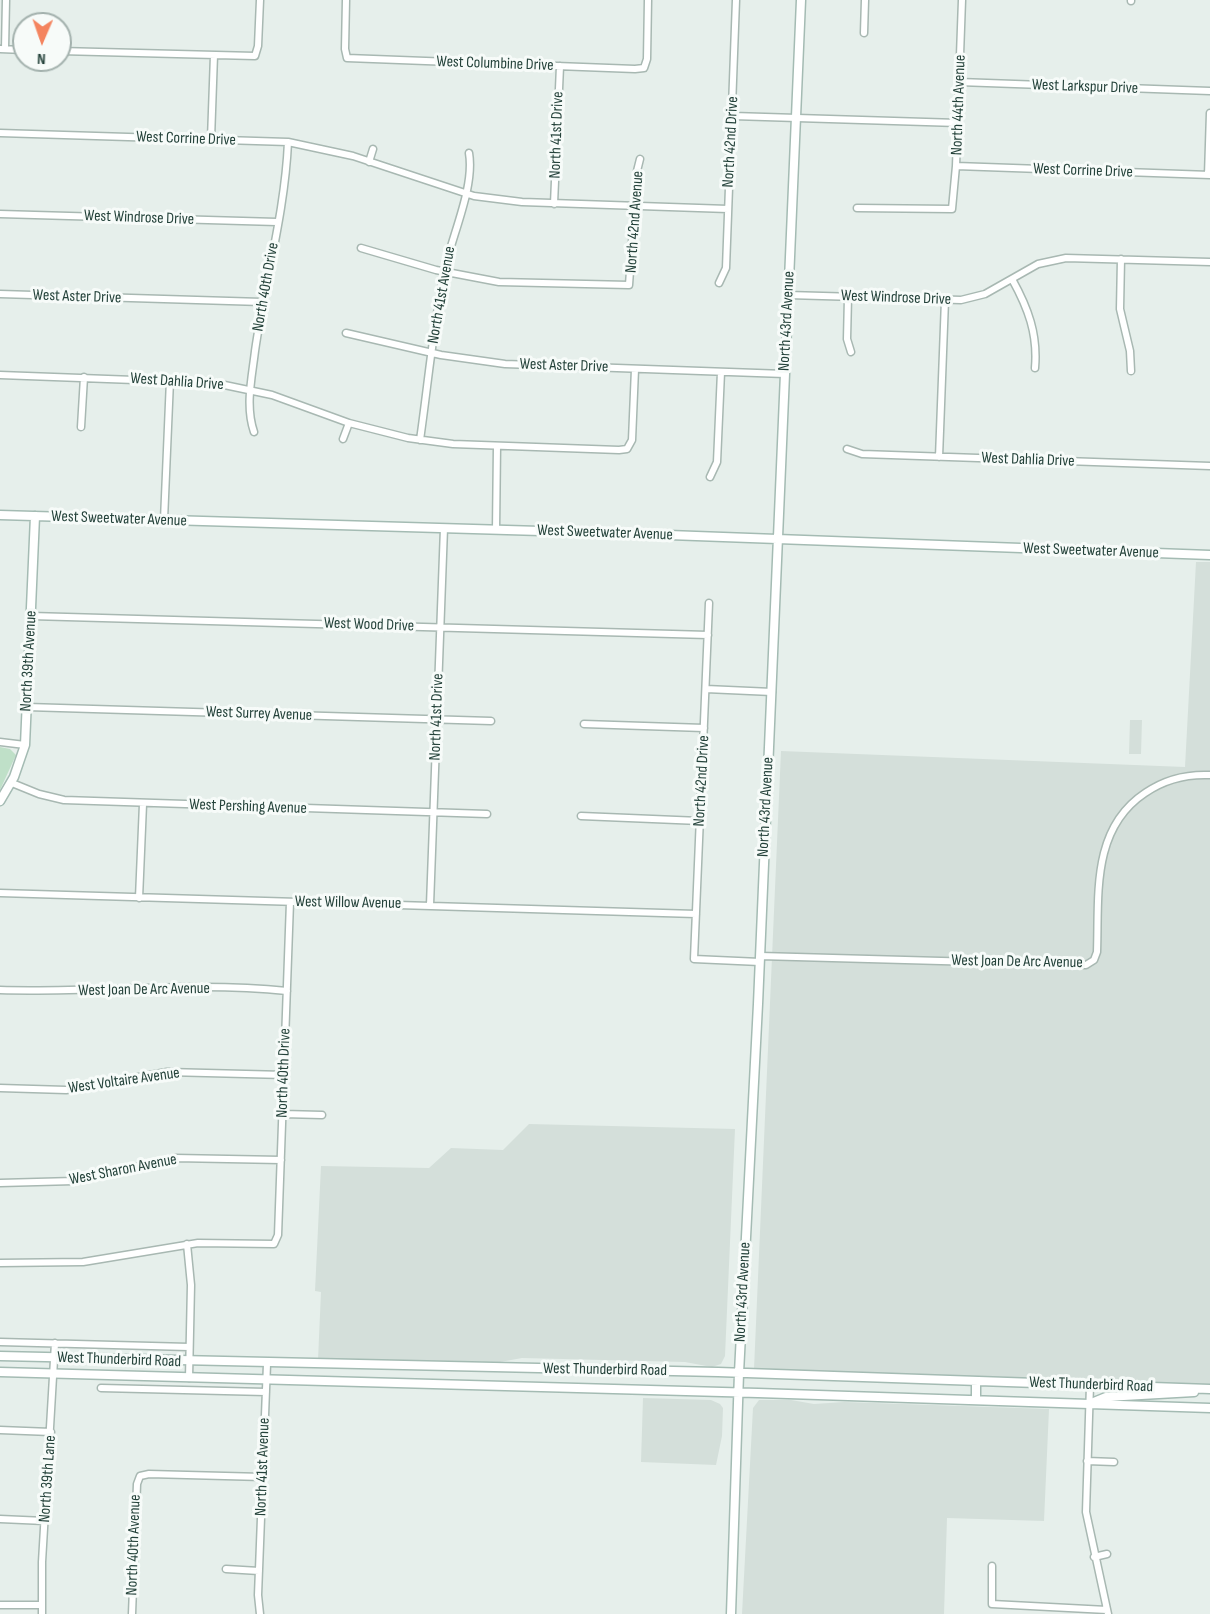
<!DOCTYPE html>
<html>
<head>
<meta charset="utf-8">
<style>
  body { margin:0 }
  #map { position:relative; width:1210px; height:1614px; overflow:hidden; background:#e6efeb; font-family:"Sofia Sans Condensed",sans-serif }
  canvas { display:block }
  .north { position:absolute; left:12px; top:12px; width:60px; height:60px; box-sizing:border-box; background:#f7fbf9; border:2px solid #a3b1ad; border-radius:50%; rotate:182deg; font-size:16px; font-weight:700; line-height:24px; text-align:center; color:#24423a }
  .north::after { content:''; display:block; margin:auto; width:21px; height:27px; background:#f4845f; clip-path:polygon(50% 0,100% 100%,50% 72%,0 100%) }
</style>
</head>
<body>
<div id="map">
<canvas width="1210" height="1614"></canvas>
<div class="north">N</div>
</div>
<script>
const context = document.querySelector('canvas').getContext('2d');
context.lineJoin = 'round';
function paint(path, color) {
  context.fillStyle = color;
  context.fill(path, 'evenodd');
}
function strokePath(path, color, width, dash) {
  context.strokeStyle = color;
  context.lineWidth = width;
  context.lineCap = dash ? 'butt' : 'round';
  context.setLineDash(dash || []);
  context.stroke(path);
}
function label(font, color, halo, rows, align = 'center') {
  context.font = font + ' "Sofia Sans Condensed",sans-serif';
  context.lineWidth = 6;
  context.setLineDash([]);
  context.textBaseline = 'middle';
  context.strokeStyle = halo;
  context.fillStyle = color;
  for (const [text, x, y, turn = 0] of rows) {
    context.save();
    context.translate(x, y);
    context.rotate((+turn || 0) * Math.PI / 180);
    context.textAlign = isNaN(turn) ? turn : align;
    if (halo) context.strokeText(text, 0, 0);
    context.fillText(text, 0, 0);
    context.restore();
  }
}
paint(new Path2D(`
  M1196 562H1210V1385L754 1369 781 751 1185 767Z
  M1130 720H1142L1141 754H1129Z
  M529 1124 735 1129 725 1356 721 1364 712 1367 685 1362 522 1358 500 1362 318 1360 321 1292 315 1291 321 1166 429 1168 451 1148 503 1150Z
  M643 1398 711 1400 720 1404 723 1408 722 1436 716 1465 641 1462Z
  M759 1400H791L814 1404 844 1402 1049 1409 1044 1521 947 1518 944 1614H742L753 1408Z`), '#d4dfda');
paint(new Path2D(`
  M0 747 10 749 16 755 0 790Z`), '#bfe0c8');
const street = new Path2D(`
  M346 0 345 49 347 58 635 69 644 68 647 59 648 0
  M1131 1V0
  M864 33 865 0
  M0 49 24 50
  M5 49 6 0
  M60 51 255 56 258 46 260 0
  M959 82 1210 91
  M733 116 958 123
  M0 133 288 142 353 156 474 196 522 202 728 209
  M211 139 214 55
  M369 162 373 149
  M956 166 1210 175
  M1208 175 1210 113
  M554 204 560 66
  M857 208 952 209 956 166 962 0
  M0 214 277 222
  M361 248 436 270 499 282 629 285 637 171 640 159
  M1121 259 1120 309 1130 351 1131 371
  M1012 279C1028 308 1038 334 1035 368
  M719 283 726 268 736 0
  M0 294 262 302
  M788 295 961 300 985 294 1038 264 1066 258 1210 262
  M848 297 847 339 851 352
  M346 333 441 355 505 364 785 374
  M0 375 215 383 272 395 349 423 408 438 453 444 619 450 627 449 632 440 635 369
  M81 427 84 377
  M254 432C245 406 252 377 255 351 265 281 285 212 288 142
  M343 439 349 423
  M420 440C428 384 433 328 444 273 451 237 475 188 469 153
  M847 449 862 454 1210 466
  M939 457 945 300
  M710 477 717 462 721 372
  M164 520 170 380
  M496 530 497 446
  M709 603 694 959 760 962
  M31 616 708 635
  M706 689 772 692
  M27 707 491 721
  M584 724 704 728
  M0 742 25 745
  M12 783 39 794 64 800 487 814
  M581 816 700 821
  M0 893 696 914
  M139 898 143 804
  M430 905 444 528
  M760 956 1086 965 1094 960 1097 952C1099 895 1091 829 1145 793 1165 779 1186 774 1210 775
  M0 990C96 993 192 981 287 991
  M0 1088 66 1090 167 1072 285 1075
  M283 1114 322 1115
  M0 1183 74 1181 175 1158 281 1160
  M187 1244 191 1285 189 1378
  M0 1263 83 1262 198 1243 274 1244 278 1235 290 902
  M0 1342 189 1347
  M1090 1385 1086 1512 1108 1614
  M101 1388 266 1392
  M0 1430 51 1432
  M1087 1461 1114 1462
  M0 1519 45 1521
  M1094 1557 1107 1554
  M992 1566V1604L1107 1610
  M226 1569 259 1571
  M0 1605H42
  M42 1614V1562L55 1343
  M132 1614 137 1484 140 1476 149 1474 263 1477
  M260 1614 258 1595 267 1364`);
const secondary = new Path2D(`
  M0 515 642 534 1210 555
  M0 801 14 777 25 745 35 516
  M0 1356 718 1372 1210 1389
  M0 1372 758 1393 1210 1408
  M976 1400V1381
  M1089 1404 1106 1397 1194 1392
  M731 1614 739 1373 758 1004 801 0`);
strokePath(street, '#a8b8b2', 9);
strokePath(secondary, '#a4bbb3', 11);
strokePath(street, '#fff', 6);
strokePath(secondary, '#fff', 8);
label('16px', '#24423a', '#f7fbf9', [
  ["West Columbine Drive",495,64,2],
  ["West Larkspur Drive",1085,87,2],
  ["North 44th Avenue",959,105,-88],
  ["North 41st Drive",557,135,-88],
  ["West Corrine Drive",186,139,2],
  ["North 42nd Drive",731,142,-87],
  ["West Corrine Drive",1083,171,2],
  ["West Windrose Drive",139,218,2],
  ["North 42nd Avenue",635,222,-86],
  ["North 40th Drive",266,287,-80],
  ["North 41st Avenue",442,295,-80],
  ["West Aster Drive",77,297,2],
  ["West Windrose Drive",896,298,2],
  ["North 43rd Avenue",787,321,-87],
  ["West Aster Drive",564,366,2],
  ["West Dahlia Drive",177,382,4],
  ["West Dahlia Drive",1028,460,2],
  ["West Sweetwater Avenue",119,519,2],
  ["West Sweetwater Avenue",605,533,2],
  ["West Sweetwater Avenue",1091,551,2],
  ["West Wood Drive",369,625,2],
  ["North 39th Avenue",29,661,-87],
  ["West Surrey Avenue",259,714,2],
  ["North 41st Drive",437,717,-88],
  ["North 42nd Drive",702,781,-87],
  ["West Pershing Avenue",248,807,2],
  ["North 43rd Avenue",766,807,-87],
  ["West Willow Avenue",348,903,1],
  ["West Joan De Arc Avenue",1017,962,1],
  ["West Joan De Arc Avenue",144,990,-1],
  ["North 40th Drive",284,1073,-88],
  ["West Voltaire Avenue",124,1081,-8],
  ["West Sharon Avenue",123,1170,-11],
  ["North 43rd Avenue",743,1292,-87],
  ["West Thunderbird Road",119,1360,2],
  ["West Thunderbird Road",605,1370,1],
  ["West Thunderbird Road",1091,1385,2],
  ["North 41st Avenue",263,1467,-88],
  ["North 39th Lane",48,1479,-86],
  ["North 40th Avenue",134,1545,-88]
]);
</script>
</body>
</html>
